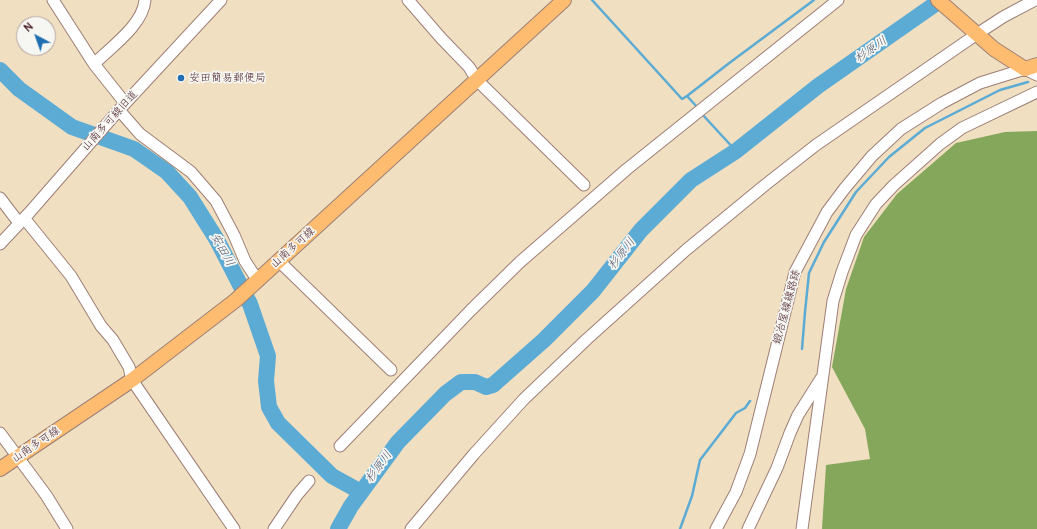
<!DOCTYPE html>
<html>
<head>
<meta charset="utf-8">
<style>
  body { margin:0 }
  #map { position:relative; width:1037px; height:529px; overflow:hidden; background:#f0dfc1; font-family:Pangolin,sans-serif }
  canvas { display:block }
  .north { position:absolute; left:16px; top:16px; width:40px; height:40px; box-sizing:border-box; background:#f6f6f2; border:1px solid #b1a0a2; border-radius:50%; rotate:319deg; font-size:11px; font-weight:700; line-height:16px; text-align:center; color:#4a1f2b }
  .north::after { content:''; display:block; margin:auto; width:14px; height:18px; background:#1f6fb2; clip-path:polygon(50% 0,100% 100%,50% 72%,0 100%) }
</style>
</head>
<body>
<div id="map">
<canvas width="1037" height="529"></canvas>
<div class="north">N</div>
</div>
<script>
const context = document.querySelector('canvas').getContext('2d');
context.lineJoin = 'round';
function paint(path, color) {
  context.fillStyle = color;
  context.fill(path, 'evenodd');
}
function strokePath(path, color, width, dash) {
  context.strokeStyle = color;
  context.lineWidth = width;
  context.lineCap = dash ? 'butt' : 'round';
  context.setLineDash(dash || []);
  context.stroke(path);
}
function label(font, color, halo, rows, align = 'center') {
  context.font = font + ' Pangolin,"Klee One",sans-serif';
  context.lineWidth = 3.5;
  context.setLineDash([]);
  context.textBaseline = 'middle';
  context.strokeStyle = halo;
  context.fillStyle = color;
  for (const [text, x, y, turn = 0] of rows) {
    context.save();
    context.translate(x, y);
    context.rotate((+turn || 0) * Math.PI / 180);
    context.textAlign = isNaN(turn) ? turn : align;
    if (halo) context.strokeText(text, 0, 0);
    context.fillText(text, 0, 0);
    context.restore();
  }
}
paint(new Path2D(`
  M1037 131V529H822L826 465 870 459 865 429 832 367 846 289 864 237 897 194 956 143 1005 132Z`), '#84a75c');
strokePath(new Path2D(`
  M592 0 682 99 687 96 698 108
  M687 96 728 64 814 0
  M702 114 736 151
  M802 349 805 312 809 273 824 242 856 192 889 157 925 128 1000 90 1028 82
  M680 529 692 496 700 460 736 413 745 408 750 401`), '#5babd5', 2.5);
strokePath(new Path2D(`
  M0 70 19 89 72 127 134 149 167 172 190 197 217 240 250 304 268 356 266 381 269 407 278 423 332 476 361 492
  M338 529 351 506 398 442 445 394 461 382H475L486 387 493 385 544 340 593 291 641 230 691 180 736 151 818 86 941 0`), '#5babd5', 16);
const minor = new Path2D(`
  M53 0 94 64 125 103
  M408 0 441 38 469 67 477 80 584 185
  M94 64C111 47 143 25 145 0
  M119 110 140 134 191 172 216 201 234 235 245 261 258 281
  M0 198 19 223
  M24 218 71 276 101 326 113 340 129 367 132 380 234 529
  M0 244 29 213 119 110 221 0
  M281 260 282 264 391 370
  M0 433 46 495 67 529
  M340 446 471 310 520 262 627 169 838 0
  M274 529 297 495 309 481
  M411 529 474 454 524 399 587 339 686 250 765 185 816 145 977 34 1003 17 1035 0
  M716 529 736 492 750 454 795 272 827 212 845 188 872 156 901 129 942 103 980 83 1025 69 1037 75
  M748 529 777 468 790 433 798 415 822 377
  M802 529 833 301 842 272 856 235 876 204 894 185 940 144 962 128 1037 92`);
const major = new Path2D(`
  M938 0 994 49 1025 69 1037 65
  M0 469 132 380 236 300 564 0`);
strokePath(minor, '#9d7f76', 13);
strokePath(major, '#9d7f76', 16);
strokePath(minor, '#fff', 11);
strokePath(major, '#febc70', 14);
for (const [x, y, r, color] of [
  [181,78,4,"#1f6fb2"]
]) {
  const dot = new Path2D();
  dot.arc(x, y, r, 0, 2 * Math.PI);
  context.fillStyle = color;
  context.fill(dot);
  strokePath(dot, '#f6f6f2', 1.5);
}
label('11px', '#4a1f2b', '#f6f6f2', [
  ["安田簡易郵便局",189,78]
], 'left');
label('11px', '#4a1f2b', '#f6f6f2', [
  ["山南多可線旧道",110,121,-48],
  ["山南多可線",293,248,-42],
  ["鍛冶屋線線路跡",787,307,-75],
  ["山南多可線",36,445,-34]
]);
label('italic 12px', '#51576f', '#f6f6f2', [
  ["杉原川",871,50,-35],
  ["安田川",222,250,61],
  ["杉原川",622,254,-52],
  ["杉原川",379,467,-54]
]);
</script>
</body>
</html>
